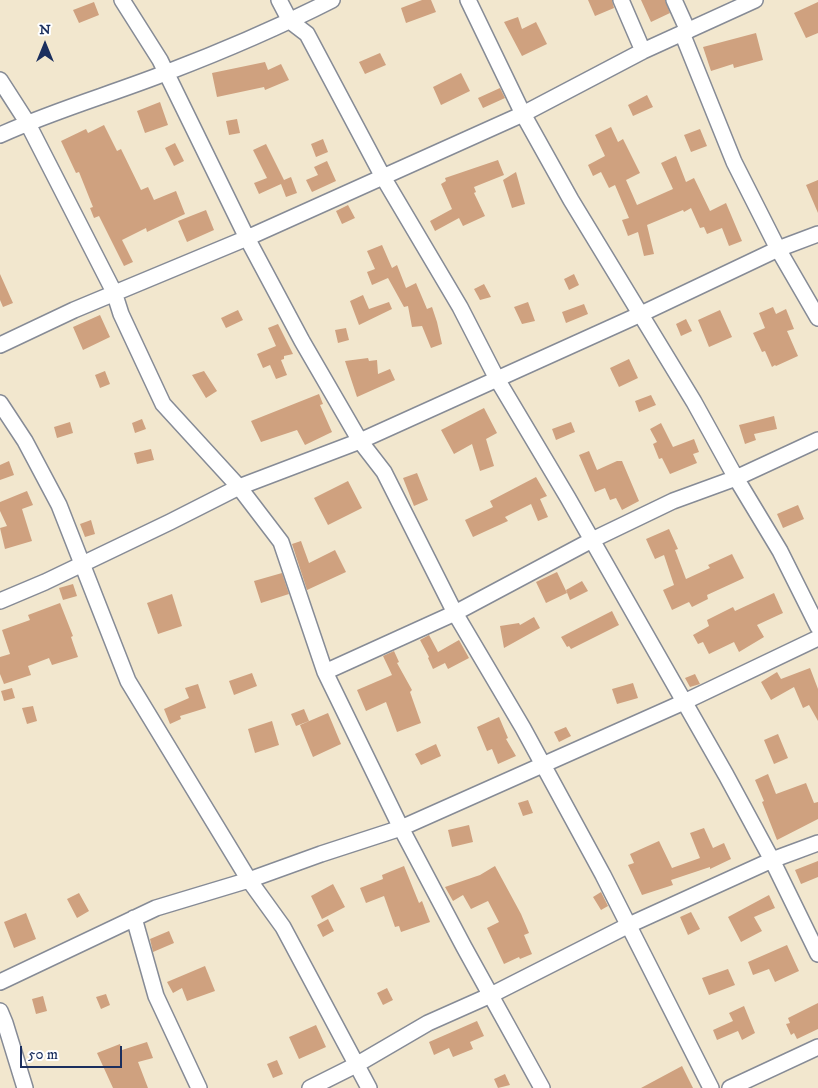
<!DOCTYPE html>
<html>
<head>
<meta charset="utf-8">
<style>
  body { margin:0 }
  #map { position:relative; width:818px; height:1088px; overflow:hidden; background:#f2e7ce; font-family:"IM FELL DW Pica",serif }
  canvas { display:block }
  .north { position:absolute; left:20px; top:20px; width:50px; height:50px; -webkit-text-stroke:4px #fff; paint-order:stroke; rotate:0deg; font-size:14px; font-weight:700; line-height:20px; text-align:center; color:#1b2f5e }
  .north::after { content:''; display:block; margin:auto; width:18px; height:22px; background:#1b2f5e; clip-path:polygon(50% 0,100% 100%,50% 72%,0 100%) }
  .scale { position:absolute; left:20px; top:1046px; width:102px; height:22px; box-sizing:border-box; border:2px solid #1b2f5e; border-top:0; padding-left:6px; font-size:15px; line-height:18px; white-space:nowrap; color:#1b2f5e; -webkit-text-stroke:4px #fff; paint-order:stroke }
</style>
</head>
<body>
<div id="map">
<canvas width="818" height="1088"></canvas>
<div class="north">N</div>
<div class="scale">50 m</div>
</div>
<script>
const context = document.querySelector('canvas').getContext('2d');
context.lineJoin = 'round';
function paint(path, color) {
  context.fillStyle = color;
  context.fill(path, 'evenodd');
}
function strokePath(path, color, width, dash) {
  context.strokeStyle = color;
  context.lineWidth = width;
  context.lineCap = dash ? 'butt' : 'round';
  context.setLineDash(dash || []);
  context.stroke(path);
}
paint(new Path2D(`
  M422 0H431L436 12 406 23 401 8Z
  M588 0H612L614 8 595 16Z
  M641 0H665L670 13 651 22Z
  M94 2 99 15 79 23 73 10Z
  M818 2V33L806 38 794 13Z
  M518 17 522 29 536 22 547 44 522 56 504 22Z
  M756 33 763 60 734 68 733 64 711 71 703 47Z
  M380 53 386 65 365 74 359 62Z
  M265 62 268 70 281 64 289 80 265 90 264 87 217 97 212 73Z
  M461 73 470 91 441 105 433 87Z
  M500 88 505 98 483 108 478 98Z
  M647 95 653 107 633 116 628 105Z
  M160 102 168 125 145 133 137 111Z
  M237 119 240 133 229 135 226 121Z
  M104 125 117 151 121 149 141 190 148 187 154 200 176 191 185 214 147 232 146 228 122 240 133 262 124 266 99 216 94 218 90 208 93 207 79 172 76 173 61 141 86 129 88 133Z
  M611 127 618 142 623 139 640 173 626 180 637 205 673 189 661 163 676 156 686 182 694 178 710 211 726 203 742 241 729 246 722 228 707 234 704 227 700 228 691 208 684 212 683 210 647 225 654 254 644 256 638 232 628 236 622 220 629 218 615 185 609 188 601 172 593 176 588 165 605 156 595 135Z
  M700 129 707 146 691 152 684 135Z
  M323 139 328 152 316 157 311 144Z
  M175 143 184 161 174 166 165 148Z
  M266 144 284 180 291 177 297 193 286 197 281 184 259 194 254 183 267 178 253 150Z
  M498 160 504 175 474 187 476 192 474 193 485 216 463 226 459 218 435 231 430 221 452 209 441 184 446 181 445 178Z
  M327 161 336 181 312 192 306 180 318 175 314 167Z
  M516 172 525 204 512 208 503 180Z
  M818 180V213L806 185Z
  M348 205 355 218 342 224 336 211Z
  M206 210 214 230 187 242 178 221Z
  M382 245 392 268 397 265 406 288 416 283 427 309 432 307 437 322 442 344 431 348 422 326 412 327 408 306 404 307 388 278 372 285 367 272 375 269 367 251Z
  M0 274 13 303 3 307 0 300Z
  M574 274 579 285 569 290 564 279Z
  M484 284 491 297 480 300 474 289Z
  M363 295 369 309 389 302 392 309 359 325 350 301Z
  M528 302 535 321 522 324 514 307Z
  M584 304 588 314 566 323 562 312Z
  M773 307 776 314 786 309 794 329 787 331 798 356 776 366 775 365 772 367 765 351 762 352 753 333 765 328 759 313Z
  M238 310 243 320 226 328 221 318Z
  M720 310 732 337 709 347 698 320Z
  M100 315 110 337 83 350 73 327Z
  M686 319 692 331 681 336 676 324Z
  M278 324 293 354 284 356V359L281 360 287 375 276 379 270 365 263 368 257 354 276 346 268 328Z
  M346 328 349 340 338 343 335 330Z
  M368 358 369 361 377 360 378 374 390 369 395 380 357 397 345 361Z
  M629 359 638 378 619 387 610 368Z
  M105 371 110 384 100 388 95 375Z
  M204 371 217 391 206 398 192 375Z
  M319 394 323 404 320 405 332 432 305 445 297 430 261 442 251 421Z
  M651 395 656 405 639 412 635 401Z
  M484 408 497 433 486 439 494 466 480 471 472 444 454 454 441 430Z
  M774 416 777 429 754 434 756 440 745 444 739 425Z
  M142 419 146 429 135 433 132 423Z
  M70 422 73 433 57 438 54 427Z
  M571 422 575 432 556 440 552 429Z
  M661 423 673 447 694 439 699 452 693 454 697 463 670 474 662 458 659 459 653 444 657 442 650 429Z
  M151 449 154 460 137 464 134 453Z
  M589 451 597 470 617 461H622L639 501 622 510 616 498 610 500 605 488 595 492 579 455Z
  M9 461 14 475 0 480V465Z
  M417 473 428 500 414 506 403 478Z
  M536 477 547 496 540 499 548 517 538 521 531 504 505 517 508 521 473 537 465 520 493 507 490 501Z
  M348 481 362 508 328 525 314 498Z
  M27 491 33 505 22 509 32 541 5 549 0 528 7 526 0 511V502Z
  M798 505 804 519 783 528 777 514Z
  M91 520 95 534 85 537 80 524Z
  M669 529 678 549 675 550 686 579 710 568 708 565 732 554 744 578 707 595 708 599 692 607 689 602 672 610 663 590 674 585 664 555 655 559 646 539Z
  M301 541 309 563 335 550 346 572 307 590 292 544Z
  M557 572 567 593 546 603 536 582Z
  M282 573 289 594 261 603 254 581Z
  M582 581 588 591 570 600 566 590Z
  M73 584 77 596 63 600 59 588Z
  M774 593 783 613 757 625 764 637 739 652 734 642 709 654 703 642 698 644 693 635 709 626 707 620 733 607 735 611Z
  M172 594 182 626 158 634 147 603Z
  M60 603 73 636 71 637 78 657 52 665 49 658 28 666 31 675 4 684 0 674V657L10 654 2 630 30 620 28 615Z
  M612 611 619 625 571 649 569 646 567 647 561 637Z
  M534 617 540 628 504 648 500 626 519 623 520 625Z
  M429 635 438 652 459 640 469 658 448 669 445 663 433 669 428 658 429 657 420 640Z
  M394 651 399 662 397 663 412 690 410 692 421 723 397 732 386 702 366 711 357 690 392 675 383 656Z
  M810 668 818 689V721L809 705 803 708 794 687 771 700 761 682 777 672 781 679Z
  M252 673 257 686 234 695 229 681Z
  M695 674 700 684 690 687 685 678Z
  M633 683 638 698 617 704 612 689Z
  M198 684 206 708 180 716 181 719 170 724 164 709 189 698 185 688Z
  M12 688 15 698 4 701 1 691Z
  M33 706 37 721 27 724 22 708Z
  M304 709 309 721 296 726 291 714Z
  M328 713 341 744 313 757 300 725Z
  M499 717 508 738 506 739 516 756 498 764 492 749 487 751 477 727Z
  M272 721 279 745 255 753 248 729Z
  M566 727 571 736 559 742 554 732Z
  M778 734 788 758 774 764 764 740Z
  M436 744 441 756 421 765 415 754Z
  M768 774 776 794 806 783 814 803 818 802V819L777 840 762 802 764 801 755 780Z
  M528 800 533 813 523 816 518 803Z
  M469 825 473 842 452 847 448 830Z
  M704 828 713 848 724 843 731 859 710 869V867L671 880 673 885 642 895 628 865 634 863 630 854 659 841 672 868 700 858 690 833Z
  M818 861V877L801 884 795 870Z
  M404 866 419 903 422 901 430 922 401 932 399 926 395 927 384 896 366 903 360 888 383 879 382 875Z
  M495 866 521 914 529 933 524 935 532 954 520 959 519 957 504 964 487 928 499 922 488 901 471 909 463 895 453 901 445 887 480 875Z
  M333 884 345 907 322 919 311 896Z
  M601 892 608 906 601 910 593 897Z
  M79 893 89 911 77 918 67 899Z
  M769 895 775 908 754 917 762 931 741 942 728 917Z
  M691 912 700 929 688 935 680 917Z
  M26 913 36 939 14 948 4 922Z
  M328 919 334 931 323 937 317 925Z
  M169 931 174 943 153 952 150 939Z
  M787 945 799 971 775 982 769 969 753 975 748 962Z
  M205 966 215 991 187 1001 182 988 173 993 167 982Z
  M728 969 735 985 709 995 702 978Z
  M387 988 393 1000 383 1005 377 993Z
  M106 994 110 1005 101 1009 96 997Z
  M43 996 47 1011 36 1014 32 999Z
  M818 1003V1029L797 1039 794 1033 791 1035 786 1024 790 1023 788 1018Z
  M744 1006 755 1033 742 1040 738 1031 717 1040 713 1030 733 1021 729 1013Z
  M477 1021 484 1036 470 1042 473 1049 453 1057 449 1048 434 1055 429 1042Z
  M316 1025 326 1047 299 1059 289 1037Z
  M147 1042 153 1058 138 1062 148 1088H113L97 1053 120 1044 122 1050Z
  M277 1060 283 1074 273 1078 267 1064Z
  M682 1066 693 1088H641Z
  M505 1074 510 1085 498 1088 494 1079Z`), '#cfa17f');
const minor = new Path2D(`
  M122 0 160 60 247 238 302 341 360 441 384 472 455 613 523 728 603 875 711 1088
  M279 0 290 21 307 34 383 177 460 307 497 379 568 498 726 775 772 860 818 954
  M468 0 523 114 571 200 694 402 736 478 780 551 818 627
  M621 0 643 51
  M674 0 688 31
  M682 33 734 162 778 249 818 318
  M0 80 27 122 114 292 121 314 163 404 239 487 281 542 325 672 401 828 464 947 542 1088
  M0 135C55 110 112 94 168 72 223 51 279 27 332 0
  M0 345 74 310 247 238 523 114 643 51 755 0
  M0 403 25 441 59 505 128 681 249 880 283 927 369 1088
  M0 601 45 582 170 522 239 487 360 441 641 314 778 249 818 234
  M325 672 455 613 592 540 673 501 736 478 818 440
  M134 918 156 996 199 1088
  M0 982 156 908 249 880 321 854 401 828 684 702 818 638
  M0 1011 5 1023 25 1088
  M310 1088 356 1065 428 1023 491 995 629 925 772 860 818 843
  M730 1088 818 1047`);
strokePath(minor, '#868b96', 18);
strokePath(minor, '#fff', 15);
</script>
</body>
</html>
